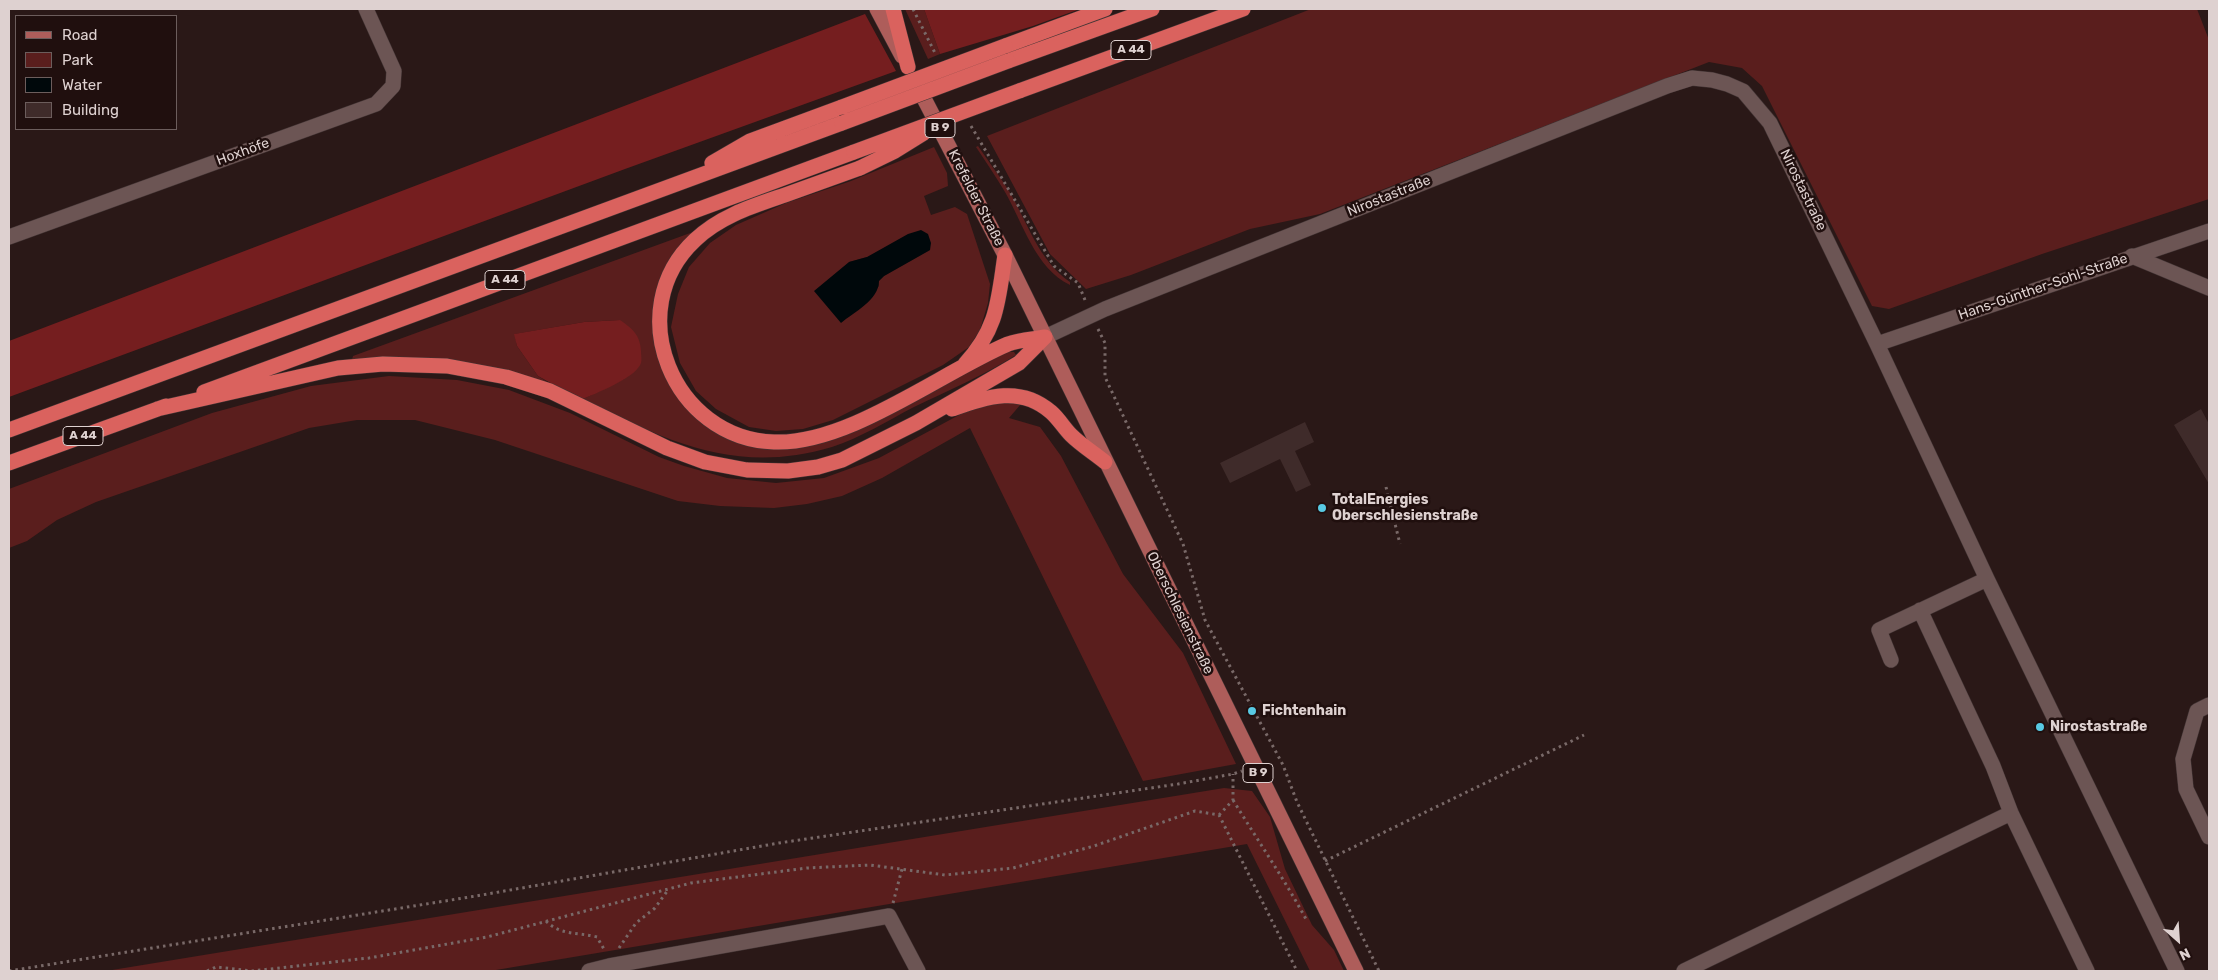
<!DOCTYPE html>
<html>
<head>
<meta charset="utf-8">
<style>
  body { margin:0 }
  #map { position:relative; width:2218px; height:980px; overflow:hidden; background:#2a1817; font-family:Rubik,sans-serif }
  canvas { display:block }
  .frame { position:absolute; inset:0; border:10px solid #ded1d0; pointer-events:none }
  .legend { position:absolute; left:15px; top:15px; width:162px; height:115px; box-sizing:border-box; background:#200f0e; border:1px solid #6c5d5c; margin:0; padding:6px 9px; list-style:none; font-size:15px; color:#ded1d0 }
  .legend li { display:flex; align-items:center; gap:10px; height:25px }
  .legend b { width:25px; border:1px solid #6c5d5c }
  .north { position:absolute; left:2153px; top:915px; width:50px; height:50px; -webkit-text-stroke:4px #200f0e; paint-order:stroke; rotate:154deg; font-size:14px; font-weight:700; line-height:20px; text-align:center; color:#ded1d0 }
  .north::after { content:''; display:block; margin:auto; width:18px; height:22px; background:#ded1d0; clip-path:polygon(50% 0,100% 100%,50% 72%,0 100%) }
</style>
</head>
<body>
<div id="map">
<canvas width="2218" height="980"></canvas>
<div class="frame"></div>
<ul class="legend">
<li><b style="height:6px;background:#ae5d5a"></b>Road</li>
<li><b style="height:14px;background:#5a1e1d"></b>Park</li>
<li><b style="height:14px;background:#00080b"></b>Water</li>
<li><b style="height:14px;background:#3f2b2a"></b>Building</li>
</ul>
<div class="north">N</div>
</div>
<script>
const context = document.querySelector('canvas').getContext('2d');
context.lineJoin = 'round';
function paint(path, color) {
  context.fillStyle = color;
  context.fill(path, 'evenodd');
}
function strokePath(path, color, width, dash) {
  context.strokeStyle = color;
  context.lineWidth = width;
  context.lineCap = dash ? 'butt' : 'round';
  context.setLineDash(dash || []);
  context.stroke(path);
}
function label(font, color, halo, rows, align = 'center') {
  context.font = font + ' Rubik,sans-serif';
  context.lineWidth = 5;
  context.setLineDash([]);
  context.textBaseline = 'middle';
  context.strokeStyle = halo;
  context.fillStyle = color;
  for (const [text, x, y, turn = 0] of rows) {
    context.save();
    context.translate(x, y);
    context.rotate((+turn || 0) * Math.PI / 180);
    context.textAlign = isNaN(turn) ? turn : align;
    if (halo) context.strokeText(text, 0, 0);
    context.fillText(text, 0, 0);
    context.restore();
  }
}
paint(new Path2D(`
  M905 9H924L940 54 928 59Z
  M1311 9H2197L2209 40V199L2042 254 1889 309 1872 306 1762 86 1742 68 1709 62 1320 214 1250 229 1131 275 1086 289 1050 254 987 136Z
  M978 146C988 161 999 175 1009 191 1028 223 1038 260 1070 282V285C1035 268 1023 223 1005 192 996 177 986 162 976 147Z
  M934 147 947 173 948 186 924 196 931 215 955 207 967 214 990 284 988 303 980 330 969 347 943 365 833 420 803 429 776 431 749 427 716 409 696 391 680 363 671 327 678 294 689 267 710 243 736 225 786 203 851 181ZM930 250 884 276 878 281 879 287 849 262 867 257Z
  M693 232 670 260 659 282 655 303 654 328 659 359 671 386 694 414 787 448 1008 352H1014L1016 355C985 375 947 391 914 407 887 421 860 438 832 447 735 476 667 440 581 400L624 379 620 320 584 322 515 334 517 346 538 376 555 387C489 374 420 351 352 360L353 356Z
  M389 376 457 380 509 390 570 413 659 457 684 466 727 478 776 483 824 478 879 458 974 407 994 403 1021 404 1009 418 1040 427 1061 456 1123 574 1183 653 1236 764 1143 781 970 428 882 478 842 496 807 504 774 508 720 506 678 501 495 440 415 420H357L309 428 96 502 57 520 27 541 9 548V489L212 413 311 386Z
  M1224 788 1252 791 1270 817 1285 869 1312 925 1334 950 1344 971H1310L1247 844 490 971H106Z`), '#5a1e1d');
paint(new Path2D(`
  M924 9H1080L1033 26 940 54Z
  M865 14 896 71 625 169 9 397V341Z
  M620 320C633 329 640 335 641 351 641 355 642 360 641 363 636 378 596 393 581 400L538 376 517 346 514 334 584 322Z`), '#751e1f');
paint(new Path2D(`
  M921 230 928 234 931 243 930 250 884 276 879 281C879 300 854 312 841 323L814 291 849 262 867 257 908 234Z`), '#00080b');
paint(new Path2D(`
  M2201 409 2209 424V484L2174 425Z
  M1305 422 1314 442 1295 451 1311 485 1296 492 1280 459 1230 483 1220 463Z`), '#3f2b2a');
const minor = new Path2D(`
  M9 237 376 104 393 86 394 71 366 9
  M2132 256 2209 288
  M1045 337 1105 309 1667 86 1692 78 1712 80 1727 84 1743 91 1770 123 1877 344 1987 579 2177 971
  M1877 344 2209 231
  M1920 610 1993 766 2011 813 2087 971
  M1891 660 1879 630 1987 579
  M2209 705 2197 711 2183 759 2186 789 2209 837
  M589 971 609 966 889 916 918 971
  M1684 971 2011 813`);
const major = new Path2D(`
  M877 9 902 56
  M916 83 1005 255 1356 971`);
const highway = new Path2D(`
  M893 9 908 67
  M1005 46 1105 9
  M1008 61 1152 9
  M1019 91 1243 9
  M712 163 750 141 842 107
  M860 168C835 177 810 186 785 195 753 206 720 216 695 240 620 310 673 439 774 442 848 445 940 373 1008 344 1019 340 1034 339 1045 337
  M965 364C998 328 998 301 1005 255
  M204 392 854 152
  M157 409 338 368 383 364 447 366 506 377 550 391 667 448 705 462 747 470 788 471 818 467 842 460 916 423 1019 363 1045 337
  M952 409C987 397 1020 385 1051 412 1059 419 1064 428 1071 435 1081 445 1094 453 1105 462
  M9 430 842 123
  M9 463 166 406`);
strokePath(minor, '#433535', 16);
strokePath(major, '#433535', 16);
strokePath(highway, '#433535', 16);
strokePath(new Path2D(`
  M913 9 936 55
  M971 126 1054 266 1078 283 1085 300
  M1098 329 1105 343V377L1183 544 1205 620 1283 765 1297 802 1379 971
  M1386 487 1400 544
  M1233 800C1258 841 1285 880 1307 921
  M1219 815 1233 800V774
  M1325 861 1584 735
  M893 903 902 869
  M546 921C561 936 578 932 597 937L605 951
  M619 948 636 923 655 908 668 890
  M9 971 476 896 779 843 1178 784 1233 774 1242 771
  M207 971 216 967 252 971 369 958 487 937 691 883 807 868 870 865 945 875 1013 868 1094 846 1195 811 1219 815 1297 971`), '#796968', 3, [2.5, 4]);
strokePath(minor, '#6c5554', 15);
strokePath(major, '#ae5d5a', 15);
strokePath(highway, '#da625e', 15);
const highwayBridge = new Path2D(`
  M842 107 1005 46
  M842 123 1008 61
  M854 152 1019 91
  M860 168 895 151 924 133`);
strokePath(highwayBridge, '#433535', 16, []);
strokePath(highwayBridge, '#da625e', 15);
for (const [x, y, r, color] of [
  [1322,508,5,"#58c9e3"],
  [1252,711,5,"#58c9e3"],
  [2040,727,5,"#58c9e3"]
]) {
  const dot = new Path2D();
  dot.arc(x, y, r, 0, 2 * Math.PI);
  context.fillStyle = color;
  context.fill(dot);
  strokePath(dot, '#200f0e', 2);
}
for (const [x, y, w] of [
  [1131,50,40],
  [940,128,30],
  [505,280,40],
  [83,436,40],
  [1258,773,30]
]) {
  const box = new Path2D();
  box.roundRect(x - w / 2, y - 9.5, w, 19, 4);
  context.fillStyle = '#200f0e';
  context.fill(box);
  strokePath(box, '#ded1d0', 1);
}
label('bold 12px', '#ded1d0', null, [
  ["A 44",1131,50],
  ["B 9",940,128],
  ["A 44",505,280],
  ["A 44",83,436],
  ["B 9",1258,773]
]);
label('14px', '#ded1d0', '#200f0e', [
  ["Hoxhöfe",243,152,-20],
  ["Nirostastraße",1803,190,64],
  ["Nirostastraße",1389,196,-22],
  ["Krefelder Straße",976,198,63],
  ["Hans-Günther-Sohl-Straße",2043,287,-19],
  ["Oberschlesienstraße",1180,613,64]
]);
label('bold 14px', '#ded1d0', '#200f0e', [
  ["TotalEnergies",1332,500],
  ["Oberschlesienstraße",1332,516],
  ["Fichtenhain",1262,711],
  ["Nirostastraße",2050,727]
], 'left');
</script>
</body>
</html>
